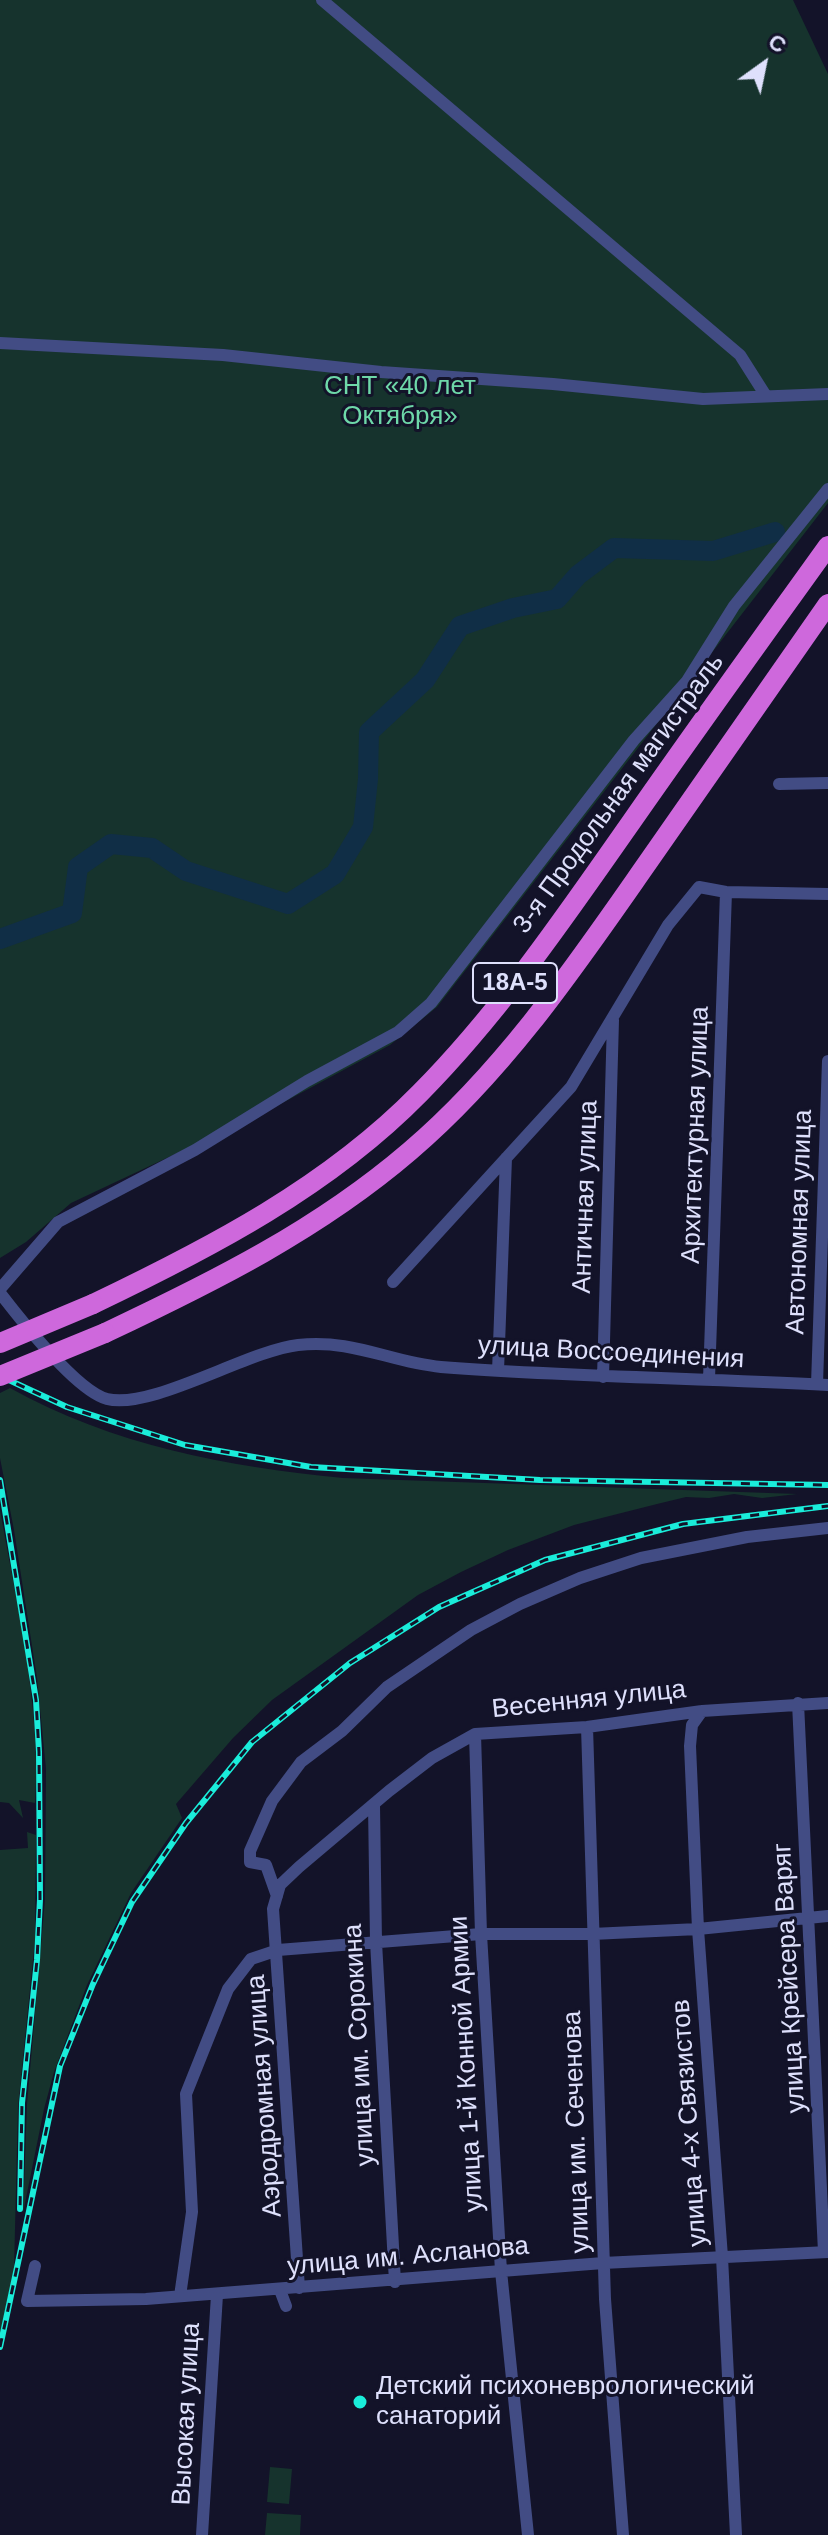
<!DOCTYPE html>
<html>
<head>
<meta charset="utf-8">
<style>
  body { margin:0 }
  #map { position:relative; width:828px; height:2535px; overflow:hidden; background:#131329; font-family:Arial,sans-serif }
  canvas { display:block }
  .north { position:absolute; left:724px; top:24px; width:80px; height:80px; -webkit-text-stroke:6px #131329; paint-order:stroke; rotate:33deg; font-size:22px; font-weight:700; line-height:32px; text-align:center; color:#dee0fc }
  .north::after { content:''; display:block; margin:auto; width:28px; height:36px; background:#dee0fc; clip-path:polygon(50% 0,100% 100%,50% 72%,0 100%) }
</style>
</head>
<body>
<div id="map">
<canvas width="828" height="2535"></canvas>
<div class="north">С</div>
</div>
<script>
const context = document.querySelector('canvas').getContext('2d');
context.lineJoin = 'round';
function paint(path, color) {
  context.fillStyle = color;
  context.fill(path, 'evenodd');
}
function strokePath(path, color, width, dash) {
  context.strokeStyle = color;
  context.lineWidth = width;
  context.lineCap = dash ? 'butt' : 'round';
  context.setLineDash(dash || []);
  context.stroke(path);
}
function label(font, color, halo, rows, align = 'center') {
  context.font = font + ' Arial,sans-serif';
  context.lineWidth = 6;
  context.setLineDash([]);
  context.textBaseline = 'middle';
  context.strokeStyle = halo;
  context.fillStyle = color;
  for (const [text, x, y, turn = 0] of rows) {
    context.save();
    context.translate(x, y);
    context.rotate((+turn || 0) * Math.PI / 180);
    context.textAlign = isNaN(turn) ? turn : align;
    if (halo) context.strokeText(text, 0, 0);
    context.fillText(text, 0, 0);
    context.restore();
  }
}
paint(new Path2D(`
  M0 0H793L828 74V503L437 1007 390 1045 273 1108 71 1203 26 1242 0 1258Z
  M10 1388C112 1445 228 1467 343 1478L797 1494 762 1498 734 1494 709 1498 686 1497 657 1504 574 1525 508 1550 461 1572 418 1595 272 1700 233 1738 176 1804 182 1818 131 1893 87 1985 54 2072 44 2109 23 2213 27 2104 45 1900 46 1769 37 1678 14 1530 0 1458V1393Z
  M0 1510C16 1600 42 1712 35 1803L19 1800 23 1818 9 1803 0 1802Z
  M27 1832 36 1835 35 1940 18 2107 14 2269 0 2334V1850L28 1848Z
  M270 2467 292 2469 289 2504 267 2502Z
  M267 2513 301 2515 300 2535H265Z`), '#16332d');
strokePath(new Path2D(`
  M0 939 72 913 78 867 111 844 152 848 186 871 288 904 335 874 363 827 368 779 369 732 425 680 460 626 513 608 557 599 578 575 614 548 713 551 775 532`), '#102e46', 20);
strokePath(new Path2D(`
  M322 0 740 355 766 396
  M0 343 223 355 381 372 553 384 703 399 828 394
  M779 784 828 783
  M393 1282 571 1087 668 925 699 887 726 892 828 894
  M0 1289 58 1222 195 1150 307 1081 398 1032 431 1003 634 740 687 681 734 606 828 489
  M0 1293C20 1319 77 1391 107 1399 152 1410 247 1351 298 1345 354 1339 389 1362 441 1367 570 1377 699 1378 828 1385
  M498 1371 506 1158
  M603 1377 613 1020
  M709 1379 726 892
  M817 1384 828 1061
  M798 1703 824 2252
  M702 1711 692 1725 690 1746 698 1929 722 2257 736 2535
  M587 1727 605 2299 623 2535
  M475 1734 481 1934 501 2271 528 2535
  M374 1805 376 1942 395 2282
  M277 1896 266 1865 250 1862V1851L272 1801 301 1762 342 1731 387 1687 471 1630 520 1604 580 1578 641 1558 747 1537 828 1528
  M35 2266 27 2301 146 2299 603 2263 828 2252
  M299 2288 273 1909 280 1885 299 1867 389 1791 432 1758 475 1734 587 1727 702 1711 828 1703
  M280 2290 286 2306
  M180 2296 192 2212 186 2094 228 1989 251 1959 278 1950 481 1934H592L698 1929 828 1916
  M202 2535 217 2295`), '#424c84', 12);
strokePath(new Path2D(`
  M93 1304C210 1248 328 1187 420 1093 501 1011 566 915 632 821 696 729 762 638 828 546
  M105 1333C213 1282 318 1230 410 1151 506 1069 576 965 648 862 708 776 768 690 828 604`), '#ce68dc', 20);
const rail = new Path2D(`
  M0 1376 67 1407 185 1445 311 1467 540 1480 828 1485
  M0 1480 36 1700 39 1752 40 1899 37 1960 22 2103 20 2209
  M0 2347 60 2066 93 1984 132 1902 186 1823 252 1742 350 1663 439 1607 545 1560 683 1524 828 1506`);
strokePath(rail, '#1aedda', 6);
strokePath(rail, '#131329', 3, [9]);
strokePath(new Path2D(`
  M0 1343 93 1304
  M0 1376 105 1333`), '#ce68dc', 20);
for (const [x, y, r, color] of [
  [360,2402,8,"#1aedda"]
]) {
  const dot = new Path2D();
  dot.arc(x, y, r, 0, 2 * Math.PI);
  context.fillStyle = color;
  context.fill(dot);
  strokePath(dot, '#131329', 3);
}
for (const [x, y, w] of [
  [515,983,84]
]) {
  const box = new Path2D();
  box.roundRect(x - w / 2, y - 20, w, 40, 6);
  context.fillStyle = '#131329';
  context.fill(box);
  strokePath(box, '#dee0fc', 2);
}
label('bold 24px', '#dee0fc', null, [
  ["18А-5",515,983]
]);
label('26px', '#6ed8a9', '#131329', [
  ["СНТ «40 лет",400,387],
  ["Октября»",400,417]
]);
label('26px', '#dee0fc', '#131329', [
  ["3-я Продольная магистраль",619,794,-54],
  ["Архитектурная улица",696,1135,-88],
  ["Античная улица",586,1197,-88],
  ["Автономная улица",800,1222,-88],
  ["улица Воссоединения",611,1353,3],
  ["Весенняя улица",589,1700,-6],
  ["улица Крейсера Варяг",790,1978,-93],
  ["улица им. Сорокина",360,2045,-93],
  ["улица 1-й Конной Армии",467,2064,-93],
  ["Аэродромная улица",265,2096,-94],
  ["улица 4-х Связистов",690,2123,-94],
  ["улица им. Сеченова",577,2132,-92],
  ["улица им. Асланова",408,2257,-5],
  ["Высокая улица",187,2414,-87]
]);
label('26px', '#dee0fc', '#131329', [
  ["Детский психоневрологический",376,2387],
  ["санаторий",376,2417]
], 'left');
</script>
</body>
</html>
